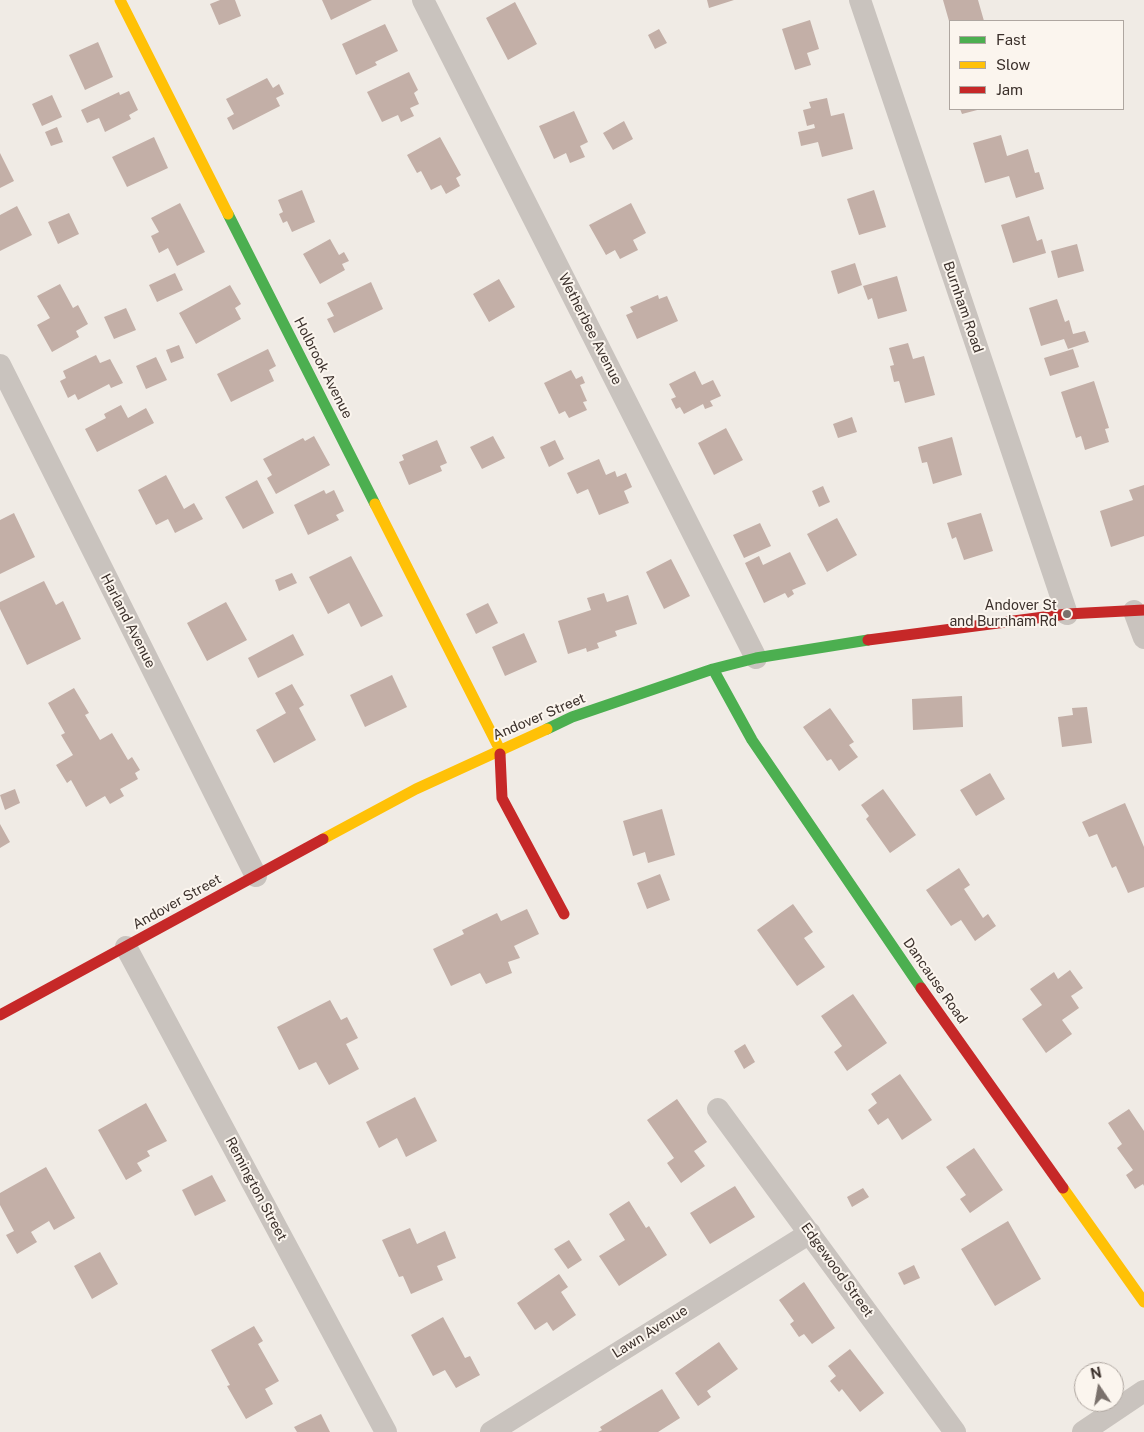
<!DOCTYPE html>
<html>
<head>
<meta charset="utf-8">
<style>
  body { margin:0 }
  #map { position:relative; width:1144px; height:1432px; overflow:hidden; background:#f0ebe5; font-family:"Public Sans",sans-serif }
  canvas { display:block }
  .legend { position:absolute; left:949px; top:20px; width:175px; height:90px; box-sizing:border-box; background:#fbf5ee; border:1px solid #aea6a0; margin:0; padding:6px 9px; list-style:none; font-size:15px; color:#3b302b }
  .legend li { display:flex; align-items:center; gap:10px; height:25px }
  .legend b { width:25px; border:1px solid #aea6a0 }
  .north { position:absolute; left:1074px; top:1362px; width:50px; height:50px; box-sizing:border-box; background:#fbf5ee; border:1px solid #aea6a0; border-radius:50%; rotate:348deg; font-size:14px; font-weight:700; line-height:20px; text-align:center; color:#3b302b }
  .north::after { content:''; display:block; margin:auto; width:18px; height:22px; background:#7a716c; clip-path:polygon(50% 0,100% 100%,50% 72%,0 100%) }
</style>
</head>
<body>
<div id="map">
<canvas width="1144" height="1432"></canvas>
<ul class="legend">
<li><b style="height:6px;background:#4caf50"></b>Fast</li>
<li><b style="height:6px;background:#ffc107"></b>Slow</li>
<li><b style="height:6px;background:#c62828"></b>Jam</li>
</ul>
<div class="north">N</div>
</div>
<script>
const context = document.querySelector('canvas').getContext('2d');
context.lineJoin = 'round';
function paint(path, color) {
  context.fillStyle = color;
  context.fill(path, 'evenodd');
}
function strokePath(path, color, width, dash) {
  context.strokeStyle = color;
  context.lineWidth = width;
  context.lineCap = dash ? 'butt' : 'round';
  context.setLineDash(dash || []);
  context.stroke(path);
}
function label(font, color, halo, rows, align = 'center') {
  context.font = font + ' "Public Sans",sans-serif';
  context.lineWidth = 4;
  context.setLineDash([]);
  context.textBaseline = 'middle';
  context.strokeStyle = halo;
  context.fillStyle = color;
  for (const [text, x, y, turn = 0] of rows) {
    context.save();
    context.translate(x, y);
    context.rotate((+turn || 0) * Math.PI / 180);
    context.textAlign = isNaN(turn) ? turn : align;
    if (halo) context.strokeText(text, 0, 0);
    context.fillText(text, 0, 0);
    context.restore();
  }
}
paint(new Path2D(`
  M220 0H235L241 16 219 25 210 4Z
  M322 0H372L331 20Z
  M707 0H734L709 8Z
  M943 0H978L984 21H949Z
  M515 2 537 44 508 60 486 18Z
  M810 20 819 49 807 53 811 65 795 70 782 29Z
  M385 24 398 51 375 62 377 65 356 75 342 44Z
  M659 29 667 43 655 49 648 35Z
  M98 42 113 77 85 90 69 55Z
  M409 72 418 90 414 93 419 104 410 108 414 116 401 122 398 115 382 122 367 92Z
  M267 78 273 88 279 84 284 94 276 98 280 106 233 130 227 118 234 114 226 99Z
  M129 91 138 110 129 115 131 119 105 132 99 118 87 123 81 110 119 92 120 95Z
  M52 95 62 117 42 126 32 104Z
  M827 98 831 116 844 113 853 149 822 157 818 142 801 146 798 132 815 128 814 124 807 126 803 110 811 108 809 102Z
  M960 109H981L962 114Z
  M574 111 588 142 580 146 585 157 570 163 566 153 554 159 539 126Z
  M624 121 633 139 613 150 603 133Z
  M57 127 63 142 51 146 45 132Z
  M1001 135 1007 156 1028 149 1035 173 1039 172 1044 189 1016 198 1009 176 985 183 973 143Z
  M154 137 168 168 127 187 112 157Z
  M440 137 461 175 456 178 460 186 446 194 441 185 431 190 421 171 417 173 407 155Z
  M0 153 14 181 0 188Z
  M302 190 315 222 292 232 287 221 283 223 279 214 283 212 278 200Z
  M874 190 886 227 859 235 847 199Z
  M180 203 205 252 177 266 168 248 159 253 151 236 159 232 151 218Z
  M631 203 646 233 633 240 638 250 620 259 615 250 606 255 589 225Z
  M17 206 32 235 0 251V215Z
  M69 213 79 234 58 244 48 222Z
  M1029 216 1037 241 1042 239 1046 253 1013 263 1001 225Z
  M330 239 339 255 344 252 349 261 342 264 345 270 320 284 303 254Z
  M1077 244 1084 271 1058 278 1051 251Z
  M855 263 862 285 838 294 831 271Z
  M175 273 183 290 157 302 149 285Z
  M897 276 907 311 878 319 872 298 868 300 863 286Z
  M499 279 515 307 489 322 473 294Z
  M371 282 383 309 334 333 327 319 334 316 327 303Z
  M60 284 73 308 78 305 88 324 76 331 79 337 52 352 37 325 50 318 37 296Z
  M230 285 241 304 235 308 241 319 196 344 179 313Z
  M658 295 659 299 667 296 678 321 637 339 626 315 633 312 630 307Z
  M1057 299 1065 322 1069 320 1073 334 1085 331 1089 342 1068 349 1064 339 1041 346 1029 308Z
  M126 308 136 330 114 339 104 317Z
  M908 343 913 359 924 356 935 395 905 403 899 381 894 382 890 366 894 365 889 348Z
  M179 345 184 358 171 363 166 350Z
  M268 349 276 366 269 370 274 381 231 402 217 374Z
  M1073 349 1079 367 1050 376 1044 358Z
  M96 355 100 363 110 359 123 383 111 388 109 384 78 400 75 394 68 398 60 381 66 378 63 371Z
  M156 357 167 380 146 389 136 366Z
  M571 370 576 379 582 376 585 383 580 385 587 401 583 402 587 410 569 418 565 411 559 414 544 383Z
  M695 371 702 385 713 380 721 396 710 401 713 406 705 409 703 404 684 414 680 407 676 409 671 399 676 397 669 384Z
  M1094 381 1109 428 1105 429 1109 442 1085 450 1081 436 1076 438 1061 392Z
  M121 405 128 418 146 408 154 423 97 452 85 429 106 418 104 414Z
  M852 417 857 432 838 438 833 424Z
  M726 428 743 460 714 475 698 443Z
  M314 436 330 465 276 494 267 478 272 475 263 459 303 438 305 441Z
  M493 436 505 458 482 469 470 447Z
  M952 437 962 475 933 484 927 462 922 463 918 447Z
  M437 440 447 463 440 466 442 471 409 485 399 462 404 460 402 455Z
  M555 440 564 459 549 467 540 447Z
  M599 459 606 475 615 471 617 477 626 473 632 487 624 491 629 503 599 515 588 489 577 494 567 473Z
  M166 475 184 509 194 503 203 519 175 533 168 519 156 525 138 490Z
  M257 480 274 513 243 529 225 497Z
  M1144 485V536L1111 547 1100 511 1133 500 1129 490Z
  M823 486 830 502 819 507 812 491Z
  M324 490 326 494 334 490 344 511 336 515 339 520 308 535 294 505Z
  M14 513 35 557 0 574V520Z
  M981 513 993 551 964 560 956 537 952 539 947 523Z
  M837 518 857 555 827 572 807 534Z
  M760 523 771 546 744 558 733 535Z
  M790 552 806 584 792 590 794 594 788 598 785 593 764 603 745 563 759 556 763 565Z
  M351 556 383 616 361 627 349 603 328 614 309 577Z
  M671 559 690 596 664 609 646 572Z
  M292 573 297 583 279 591 275 580Z
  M44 581 56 605 63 601 81 639 27 665 0 609V602Z
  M604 593 607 602 628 595 637 624 615 631 617 636 597 643 599 648 587 652 586 648 568 654 558 621 591 610 587 598Z
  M226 602 247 640 207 661 187 623Z
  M488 603 498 623 476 634 466 614Z
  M524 633 537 662 505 676 492 647Z
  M293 634 304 655 258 678 248 658Z
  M392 675 407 707 365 727 350 695Z
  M292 684 304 705 299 708 316 740 274 763 256 730 286 713 275 693Z
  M74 688 89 713 85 715 100 740 112 733 128 760 132 757 140 770 135 773 138 779 120 789 124 796 110 804 105 796 86 807 71 780 67 783 56 765 73 755 61 735 65 733 48 703Z
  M962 696 963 727 913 730 912 699Z
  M1087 707 1092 743 1062 747 1058 717 1073 715 1072 708Z
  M830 708 854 742 849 745 858 757 839 771 831 759 827 761 803 727Z
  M990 773 1005 799 976 816 960 790Z
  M15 789 20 803 5 810 0 795Z
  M883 789 916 835 890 853 866 819 869 816 861 805Z
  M1125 803 1144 847V887L1128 893 1116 866 1112 868 1097 834 1089 837 1082 822Z
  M662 809 675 855 648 863 645 852 633 856 623 821Z
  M0 824 10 842 0 848Z
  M959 868 970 885 964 889 983 918 988 914 996 926 975 941 961 920 951 926 926 890Z
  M660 874 670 900 647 909 637 883Z
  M793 904 813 932 804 938 825 967 797 986 757 930Z
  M527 909 539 934 514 946 520 958 508 962 512 973 486 984 480 973 451 986 433 949 464 934 462 930 497 913 501 921Z
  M1070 970 1083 988 1071 996 1079 1008 1062 1020 1072 1034 1046 1053 1022 1019 1042 1005 1030 989 1054 972 1058 979Z
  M853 994 887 1043 847 1071 834 1052 842 1046 821 1016Z
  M330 1000 341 1020 347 1017 358 1038 346 1044 359 1069 329 1085 316 1062 299 1070 277 1027Z
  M745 1044 755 1062 744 1069 734 1051Z
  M900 1074 932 1120 902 1140 888 1118 878 1125 868 1110 877 1103 871 1094Z
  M415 1097 437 1141 406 1157 397 1138 379 1148 366 1122Z
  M677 1099 707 1142 694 1151 705 1166 681 1183 667 1163 674 1158 647 1120Z
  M146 1103 167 1141 147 1151 150 1156 137 1163 142 1171 126 1180 98 1130Z
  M1129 1109 1144 1131V1186L1143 1184 1135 1189 1126 1175 1133 1170 1117 1148 1122 1144 1108 1123Z
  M974 1148 1003 1190 970 1213 960 1199 966 1195 946 1167Z
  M46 1167 75 1218 54 1230 49 1221 31 1232 37 1242 17 1254 6 1235 14 1231 0 1205V1193Z
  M212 1175 226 1201 195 1216 182 1190Z
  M735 1186 755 1217 710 1244 690 1213Z
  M863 1188 869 1197 852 1207 847 1197Z
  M629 1201 646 1228 649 1226 667 1255 619 1286 599 1256 625 1240 609 1214Z
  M1008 1221 1041 1279 995 1306 961 1249Z
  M410 1228 417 1244 445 1231 456 1258 437 1266 443 1280 411 1294 403 1276 399 1277 382 1240Z
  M569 1240 582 1260 568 1269 554 1249Z
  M100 1252 118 1284 92 1299 74 1266Z
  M914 1265 920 1278 904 1285 898 1273Z
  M559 1274 568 1287 561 1292 576 1315 553 1331 547 1322 535 1330 517 1303Z
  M804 1282 835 1328 812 1344 804 1334 799 1337 790 1324 794 1321 779 1300Z
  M443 1317 465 1358 470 1356 480 1375 456 1388 445 1370 433 1376 411 1335Z
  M254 1326 263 1341 258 1344 279 1381 265 1389 273 1404 246 1419 227 1386 230 1385 211 1350Z
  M719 1342 738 1369 707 1391 711 1397 698 1406 675 1373Z
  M850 1349 884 1393 860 1412 842 1389 839 1392 830 1381 836 1376 828 1366Z
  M662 1389 680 1418 658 1432H598L602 1430 600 1427Z
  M321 1414 330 1432H297L294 1427Z`), '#c3afa7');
strokePath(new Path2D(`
  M423 0 756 658
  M860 0 1067 614
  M0 365 256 876
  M1134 611 1144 638
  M126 947 386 1432
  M718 1109 955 1432
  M491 1432 810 1233
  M1083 1432 1144 1391`), '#c9c3be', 22);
strokePath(new Path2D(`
  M228 214 375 504
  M713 669 752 740 921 988
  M547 729 572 717 713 669 756 658 868 640`), '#4caf50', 11);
strokePath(new Path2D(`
  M120 0 228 214
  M375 504 500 750V754
  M323 839 416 789 547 729
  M1063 1188 1144 1302`), '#ffc107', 11);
strokePath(new Path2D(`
  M868 640 1067 614 1144 610
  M500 754 502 798 564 914
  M921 988 1063 1188
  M0 1015 323 839`), '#c62828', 11);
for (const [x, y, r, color] of [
  [1067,614,5,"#7a716c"]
]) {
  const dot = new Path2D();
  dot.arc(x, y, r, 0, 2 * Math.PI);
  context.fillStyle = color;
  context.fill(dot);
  strokePath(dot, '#fbf5ee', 2);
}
label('14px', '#3b302b', '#fbf5ee', [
  ["Burnham Road",963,307,71],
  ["Wetherbee Avenue",590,329,63],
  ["Holbrook Avenue",323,368,63],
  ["Harland Avenue",128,621,63],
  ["Andover Street",539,717,-23],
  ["Andover Street",177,902,-29],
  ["Dancause Road",935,981,55],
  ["Remington Street",256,1189,62],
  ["Edgewood Street",837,1270,54],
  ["Lawn Avenue",650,1332,-32]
]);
label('14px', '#3b302b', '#fbf5ee', [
  ["Andover St",1057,606],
  ["and Burnham Rd",1057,622]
], 'right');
</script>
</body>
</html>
